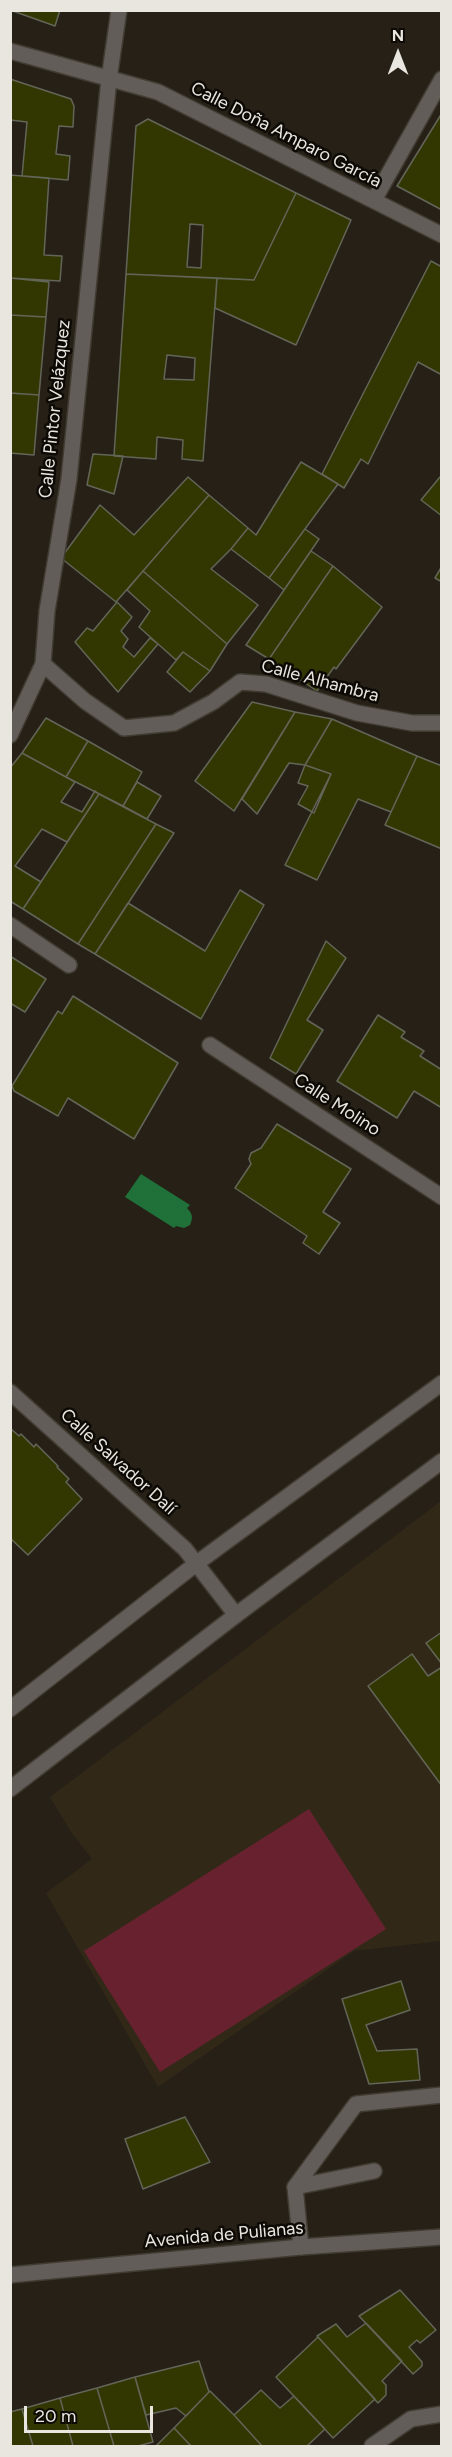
<!DOCTYPE html>
<html>
<head>
<meta charset="utf-8">
<style>
  body { margin:0 }
  #map { position:relative; width:452px; height:2457px; overflow:hidden; background:#262016; font-family:Figtree,sans-serif }
  canvas { display:block }
  .frame { position:absolute; inset:0; border:12px solid #e9e5df; pointer-events:none }
  .north { position:absolute; left:368px; top:24px; width:60px; height:60px; -webkit-text-stroke:4px #0d0a06; paint-order:stroke; rotate:0deg; font-size:16px; font-weight:700; line-height:24px; text-align:center; color:#e9e5df }
  .north::after { content:''; display:block; margin:auto; width:21px; height:27px; background:#e9e5df; clip-path:polygon(50% 0,100% 100%,50% 72%,0 100%) }
  .scale { position:absolute; left:24px; top:2406px; width:129px; height:27px; box-sizing:border-box; border:3px solid #e9e5df; border-top:0; padding-left:8px; font-size:18px; line-height:21px; white-space:nowrap; color:#e9e5df; -webkit-text-stroke:4px #0d0a06; paint-order:stroke }
</style>
</head>
<body>
<div id="map">
<canvas width="452" height="2457"></canvas>
<div class="frame"></div>
<div class="north">N</div>
<div class="scale">20 m</div>
</div>
<script>
const context = document.querySelector('canvas').getContext('2d');
context.lineJoin = 'round';
function paint(path, color) {
  context.fillStyle = color;
  context.fill(path, 'evenodd');
}
function strokePath(path, color, width, dash) {
  context.strokeStyle = color;
  context.lineWidth = width;
  context.lineCap = dash ? 'butt' : 'round';
  context.setLineDash(dash || []);
  context.stroke(path);
}
function label(font, color, halo, rows, align = 'center') {
  context.font = font + ' Figtree,sans-serif';
  context.lineWidth = 5;
  context.setLineDash([]);
  context.textBaseline = 'middle';
  context.strokeStyle = halo;
  context.fillStyle = color;
  for (const [text, x, y, turn = 0] of rows) {
    context.save();
    context.translate(x, y);
    context.rotate((+turn || 0) * Math.PI / 180);
    context.textAlign = isNaN(turn) ? turn : align;
    if (halo) context.strokeText(text, 0, 0);
    context.fillText(text, 0, 0);
    context.restore();
  }
}
paint(new Path2D(`
  M441 1501V1941L354 1951 158 2087 46 1893 92 1859 71 1832 50 1797Z`), '#312818');
paint(new Path2D(`
  M309 1809 386 1929 160 2072 84 1951Z`), '#68222f');
paint(new Path2D(`
  M141 1174 190 1205 187 1208C193 1214 193 1218 190 1225L184 1228 176 1226 174 1228 125 1197Z`), '#1f7139');
const building = new Path2D(`
  M10 10H60L55 26Z
  M10 79 71 99 74 106 73 127 59 126 56 154 70 156 68 180 22 176 27 122 10 120Z
  M442 113V210L397 186Z
  M148 119 296 193 254 280 126 274 136 126ZM190 224 203 225 201 268 187 267Z
  M10 175 49 178 44 255 62 256 60 281 10 278Z
  M296 193 351 220 296 345 215 308 217 278 254 280Z
  M431 261 442 267V375L418 362 368 464 361 459 344 488 322 474Z
  M126 274 217 278 203 461 182 459 183 440 157 437 156 459 114 456ZM167 355 195 358 194 380 164 379Z
  M10 278 49 282 46 317 10 315Z
  M10 315 46 317 39 395 10 393Z
  M10 393 39 395 34 455 10 453Z
  M93 454 123 456 114 494 87 485Z
  M301 462 338 484 269 578 231 549 248 528 256 535Z
  M188 477 209 495 116 602 61 558 100 505 134 535Z
  M440 477 442 478V516L421 500Z
  M209 495 248 528 231 549 211 569 258 605 227 644 143 571Z
  M305 529 319 539 284 590 269 578Z
  M311 551 333 566 269 659 246 645Z
  M333 566 382 607 336 669 334 667 317 691 269 659Z
  M442 566V582L435 578Z
  M143 571 227 644 210 671 183 652 176 660 139 627 150 611 127 590Z
  M117 602 132 617 121 631 128 639 123 647 134 657 150 638 158 644 118 692 75 642 87 628 93 631Z
  M183 652 210 671 190 692 167 672Z
  M252 702 295 712 234 811 195 781Z
  M295 712 332 719 305 765 289 763 257 814 242 799Z
  M46 718 88 741 66 777 22 753Z
  M332 719 417 756 391 812 358 799 317 880 285 865 331 774 305 765Z
  M88 741 142 772 123 806 66 777Z
  M22 753 75 782 61 802 82 812 95 791 99 794 67 842 42 829 15 866 41 882 23 909 10 901V768Z
  M417 756 442 766V849L385 825Z
  M305 765 331 774 314 813 298 804 308 786 298 783Z
  M137 782 161 796 147 819 123 806Z
  M99 794 156 824 78 944 23 909Z
  M156 824 174 833 95 954 78 944Z
  M240 890 264 905 201 1019 95 954 128 903 205 951Z
  M326 941 346 958 307 1020 323 1030 296 1074 270 1058Z
  M10 956 46 979 25 1012 10 1003Z
  M73 996 178 1063 134 1139 68 1098 58 1116 14 1091 12 1086 58 1011 62 1014Z
  M378 1015 405 1032 401 1037 424 1051 420 1056 442 1070V1108L414 1091 397 1118 337 1081Z
  M277 1124 351 1169 323 1212 340 1223 319 1254 303 1243 307 1236 235 1188 251 1164 249 1159 251 1153 261 1148Z
  M10 1428 19 1436 21 1434 34 1447 36 1444 58 1466 57 1467 69 1479 66 1482 82 1499 28 1555 10 1538Z
  M442 1632V1664L426 1643Z
  M412 1654 428 1676 442 1667V1786L368 1686Z
  M401 1981 410 2010 366 2025 377 2051 417 2049 420 2080 369 2084 342 1999Z
  M185 2117 210 2162 143 2189 125 2139Z
  M400 2290 436 2330 420 2343 417 2340 409 2347 422 2362V2366L413 2374 359 2316Z
  M366 2323 402 2361 382 2381 386 2385V2395L378 2403 317 2336 336 2324 347 2337Z
  M318 2337 375 2399 333 2438 276 2377Z
  M199 2361 209 2392 186 2416 176 2408 146 2415 135 2377Z
  M135 2377 153 2442 138 2446H114L97 2388Z
  M97 2388 114 2446H73L60 2398Z
  M261 2390 280 2408 294 2396 325 2429 307 2446H262L234 2415Z
  M210 2391 234 2415 262 2446H191L174 2428Z
  M60 2398 73 2446H33L22 2409Z
  M22 2409 33 2446H10V2412Z
  M174 2428 191 2446H156Z`);
paint(building, '#323702');
strokePath(building, '#636558', 1.5);
const service = new Path2D(`
  M374 200 442 79
  M295 2187 374 2171`);
const minor = new Path2D(`
  M43 664 85 701 124 728 174 723 213 702 240 682 266 684 357 713 412 723H442
  M10 925 69 965
  M210 1045 442 1197
  M10 1392 185 1549 236 1615
  M301 2247 295 2187 356 2104 442 2095
  M372 2446 411 2419 442 2414`);
const tertiary = new Path2D(`
  M10 51 158 92 442 235
  M10 735 43 664 47 611 69 479 109 79 119 10
  M10 1709 197 1563 442 1383
  M10 1789 236 1615 442 1461
  M10 2275 301 2247 442 2237`);
strokePath(service, '#413c32', 18);
strokePath(minor, '#413c32', 18);
strokePath(tertiary, '#413c32', 18);
strokePath(service, '#635d5a', 15);
strokePath(minor, '#635d5a', 15);
strokePath(tertiary, '#635d5a', 15);
label('18px', '#e9e5df', '#0d0a06', [
  ["Calle Doña Amparo García",286,135,27],
  ["Calle Pintor Velázquez",55,409,-84],
  ["Calle Alhambra",320,681,15],
  ["Calle Molino",337,1105,33],
  ["Calle Salvador Dalí",118,1462,42],
  ["Avenida de Pulianas",224,2235,-5]
]);
</script>
</body>
</html>
